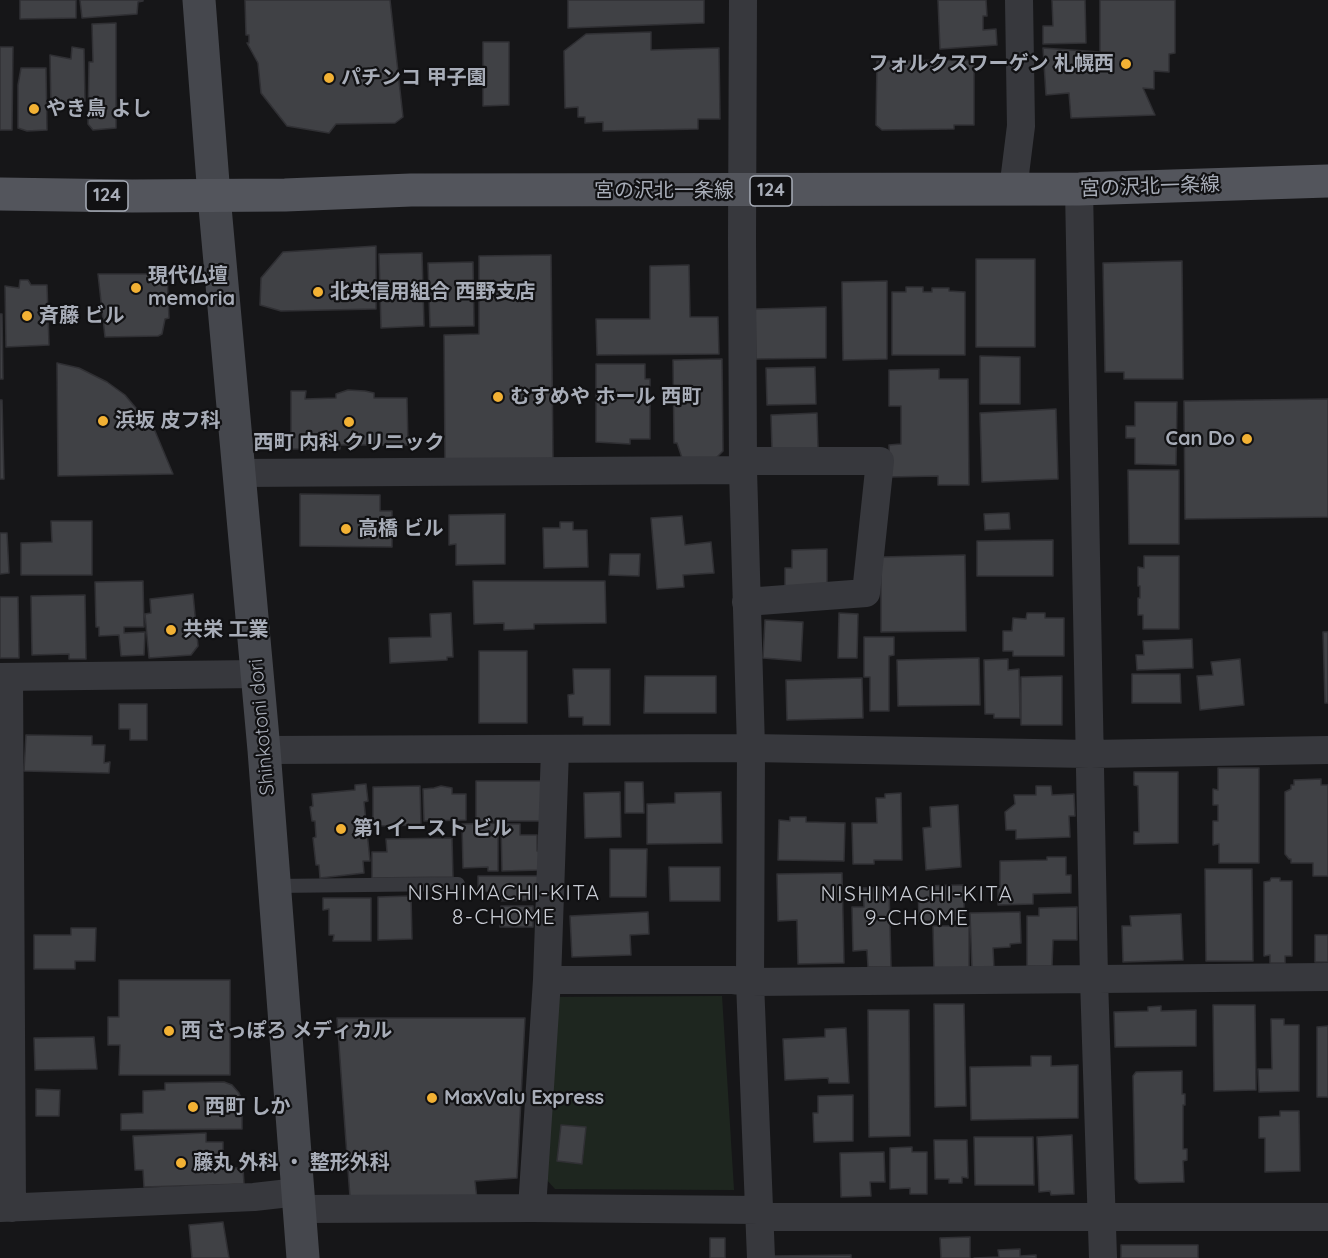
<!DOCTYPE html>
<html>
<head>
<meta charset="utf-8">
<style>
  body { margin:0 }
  canvas { display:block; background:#161618 }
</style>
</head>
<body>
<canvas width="1328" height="1258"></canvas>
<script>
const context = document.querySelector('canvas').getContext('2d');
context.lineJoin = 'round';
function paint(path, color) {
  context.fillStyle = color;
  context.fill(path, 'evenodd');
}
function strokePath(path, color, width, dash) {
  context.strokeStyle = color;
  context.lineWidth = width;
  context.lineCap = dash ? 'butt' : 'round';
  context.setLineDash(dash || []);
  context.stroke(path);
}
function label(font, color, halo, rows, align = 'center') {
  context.font = font + ' Quicksand,"Noto Sans JP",sans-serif';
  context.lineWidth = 4.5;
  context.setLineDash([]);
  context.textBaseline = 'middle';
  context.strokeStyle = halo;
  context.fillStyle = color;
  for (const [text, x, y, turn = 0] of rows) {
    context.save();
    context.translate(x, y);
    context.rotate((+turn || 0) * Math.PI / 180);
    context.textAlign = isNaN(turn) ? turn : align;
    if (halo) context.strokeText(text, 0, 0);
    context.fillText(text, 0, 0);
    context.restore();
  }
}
paint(new Path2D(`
  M722 996 734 1190 555 1189 546 1179 552 997Z`), '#1e261f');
const building = new Path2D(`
  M20 0H76V18L20 19Z
  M80 0H143V1L138 2 137 14 82 18Z
  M245 0H390L403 117 395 123 336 124 329 133 287 126 261 93 258 63 247 43H249V35H246Z
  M568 0H704V23L568 28Z
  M938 0H986L987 16H983V30L996 29 997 45 940 49Z
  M1052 0H1085L1086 43 1043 44V26H1053Z
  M1100 0H1175V53L1169 54V72L1154 71V89L1143 88 1155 115 1071 118 1069 93 1046 95 1043 48 1100 52Z
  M116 23V128L93 130 88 124 89 62H93L92 24Z
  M651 32V50L719 48 720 119H698V129L603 131V122L585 123V117H578V107L565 108 564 51 586 34Z
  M483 42H509V105L483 106Z
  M0 47H13L12 130H0Z
  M72 47 84 49 85 101 63 103V110H51L50 55 71 59Z
  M974 60V125H954V129L882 130 876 125 877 61Z
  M21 68H46L47 130 27 131 18 128V85Z
  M376 246V309L281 311 260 305 261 278 283 252Z
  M422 253 424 326 381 328 379 254Z
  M551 255 553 460 445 461 444 335 479 334V256Z
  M976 259H1035V347H976Z
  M1182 261 1183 379H1124V372H1105L1103 263Z
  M473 262 474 326 430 327 428 263Z
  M689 265 690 317H718L719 354 597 355 596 319H650V266Z
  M98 274H167L169 318 165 319 162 334 158 336 105 337Z
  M20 280H28L31 285H47L49 345 6 347 5 286 19 288Z
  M887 281V359L843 360 842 282Z
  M906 287H923V292H932V288H949V291L965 292V355H892V292H906Z
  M826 307V358L756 359 755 309Z
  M0 314H2L3 379H0Z
  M980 356 1020 357V404H980Z
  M722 359 723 451 714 460 683 461 677 443H674L673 360Z
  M57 363 79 368 107 382 125 395 155 431 173 474 58 476Z
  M596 364H645V379H650V439H630V444L596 442Z
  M815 367 816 404 767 405 766 368Z
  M939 369V379H968L969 485H938V476L890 477 889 445 901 444V406H889V370Z
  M348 390 365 391 374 393V398H407L408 445H340V449H291V391H306L305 399 336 398V394Z
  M1328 399V517L1185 519 1184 401Z
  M0 400H2L4 479H0Z
  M1135 402H1177L1176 465 1135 464V438H1126V426H1135Z
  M1056 409 1058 479 982 482 980 413Z
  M817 413 818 448 772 450 771 415Z
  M1128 470H1179V544H1129Z
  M300 494 380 495V511H392V547L300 546Z
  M1009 513 1010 529 985 530 984 514Z
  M505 514V564L456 565V544L449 545V515Z
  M682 516 685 545 711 542 714 573 683 575 684 587 657 589 651 518Z
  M51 521H92V575H21V543L52 542Z
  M560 522H573V530H587L588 567 544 568 543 528H560Z
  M0 533H7L9 573 0 574Z
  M1053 540V576H977V541Z
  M827 549V586L785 587V568H792V550Z
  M610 554H640L639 576 609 575Z
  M965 555 966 631 881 632V557Z
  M1144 556H1179V629H1143V615H1138V598H1140V586H1138V567L1144 568Z
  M143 581 144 627H124V633L145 632 144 655 121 656 119 635 99 636V627H96L95 582Z
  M473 581H605L606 623 534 624V629L504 630V623L474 624Z
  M193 594 198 646 191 655 149 658 145 614 151 613 150 599Z
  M85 595 86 659H69V654L32 655 31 596Z
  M0 597H18L19 658H0Z
  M451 613 453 657H447V660L390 663 389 638 431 637 430 614Z
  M839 613 858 614 857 658H838Z
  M1027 613H1045V618H1064V656H1013V651H1003V631H1012L1013 618 1026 619Z
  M765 620 803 622 801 661 763 658Z
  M1323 632H1328V703H1325Z
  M864 637H894V655L889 656V711H870V677H864Z
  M1192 639 1193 668 1137 670 1136 655H1144L1143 641Z
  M479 651H527V723H479Z
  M979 658 980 705 898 706 897 660Z
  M1008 659V670L1019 669 1020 718H994V714H985L984 660Z
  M1240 659 1244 705 1200 710 1197 676 1213 675 1211 662Z
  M573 669H610V725H583V717H569L568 695 574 694Z
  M1132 674H1180L1181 703H1132Z
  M645 676H716V713H644Z
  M1062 676V725H1021V677Z
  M862 678 863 718 787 720 786 680Z
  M119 704H147V740H130V729H119Z
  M26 735 92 736V745H105L104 763 110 762 109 773 24 771Z
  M1218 768H1259V863H1219V844L1213 845V821H1218V805H1213V789L1218 790Z
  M1134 772H1178V843L1134 844V832H1139L1138 786 1134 785Z
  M1321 779V785H1328V876H1313V863H1291V859H1289L1285 854V792L1291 789V785H1294V780Z
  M476 781H542L541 821H476Z
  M625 782H643L644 813H625Z
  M366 784 368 801 364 802 370 861H363L364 873 320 878 319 865H316L313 838 316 837 315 821H312L310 807 313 806 312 794 355 790V785Z
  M420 786 421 825 373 826V787Z
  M441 786 452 788V794H466V820L424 821 423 789 434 788Z
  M1036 786H1051L1052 795 1074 794 1075 816H1069L1070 837 1016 839V830H1006L1005 812 1015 804 1014 795H1036Z
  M620 792 621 837 585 838 584 793Z
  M721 792 722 843 647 844V804L675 803V793Z
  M901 793 902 860H874V864H853L852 823H877L876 798H885V794Z
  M958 805 961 867 926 870 923 828 931 827 930 807Z
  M790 817H806V822L845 823 844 861 778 860 779 820 790 821Z
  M498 823V871H488V867L463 868 462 824Z
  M501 824H520V835H537V851H540L541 870 502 871Z
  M452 838 453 877 372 878V852H387L386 839Z
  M610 849H647L646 897H610Z
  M1047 857H1066V875H1071V893L1033 894V904L998 905V887H1000V861L1047 860Z
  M669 867H720V901H670Z
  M1205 869H1252L1253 961H1206Z
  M842 873 844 963 798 964 797 920 778 921 777 874Z
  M478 876H538L539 900 499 901 498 891 478 892Z
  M1271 878H1280V881H1292V956H1285V963H1270V955L1264 956V882L1270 881Z
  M964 885V920L919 921 918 886Z
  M889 887 891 967H868L867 950 853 951 852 907H864L863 888Z
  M411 896 412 939 378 940V897Z
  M323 898H371V941H333L334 935H329V909L323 910Z
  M501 906H533V927H500Z
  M1077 907V940H1053L1052 966H1027V916H1039V908Z
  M648 912 649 934 630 935 631 955 572 957 570 916Z
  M1020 912 1021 943 1010 944V947L993 948 994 969H972L970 913Z
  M1181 914 1183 960 1123 962 1122 926H1131L1130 916Z
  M933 926H969V971H934Z
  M71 928H96L95 961H75V969H34V935H71Z
  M1315 935H1328V962H1315Z
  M119 980H230V1075H119L120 1045H108V1017H119Z
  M934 1004H964L966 1106 935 1107Z
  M1213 1005H1255L1256 1090 1214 1091Z
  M1161 1006V1011L1196 1010V1046L1115 1047 1114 1012 1148 1011V1007Z
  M868 1010H909L910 1136 869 1137Z
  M337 1018H525L517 1178 475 1181 477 1199 350 1197Z
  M1271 1019H1284V1025H1299V1091L1259 1092 1258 1069H1272Z
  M1328 1026V1097H1317V1027Z
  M846 1028 849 1083H829L828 1078 785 1080 783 1039 825 1037V1029Z
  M94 1037 97 1069 35 1070 34 1038Z
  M1031 1056H1051V1066L1078 1065V1118L971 1120 970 1067 1031 1066Z
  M1182 1071V1094H1185V1105H1183V1149H1187V1160L1183 1161 1184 1182 1139 1183 1135 1179 1133 1076 1136 1072Z
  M224 1082 232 1085 239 1093 242 1101V1129L121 1130V1114L143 1113V1091L165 1090V1083Z
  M36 1089 60 1090 59 1116H36Z
  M853 1095V1141L814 1142 813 1113H818V1096Z
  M1280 1111H1299L1300 1171 1265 1172V1138H1259V1117L1280 1116Z
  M561 1125 586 1127 582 1164 557 1161Z
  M206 1133V1142H223V1159H228V1168H243L244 1184 144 1187 143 1170H135L133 1136Z
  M1072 1135 1074 1194 1051 1195 1050 1191 1039 1192 1037 1137Z
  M974 1137H1033L1034 1185H975Z
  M934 1140H967L968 1178 962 1177V1183H949V1179H935Z
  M912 1147V1152H927V1194H910V1188L890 1189V1148Z
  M884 1152 885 1182H870L871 1196 841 1197 840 1153Z
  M223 1222 229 1258H192L189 1225Z
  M970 1237V1258H941L940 1238Z
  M710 1238H725V1258H710Z
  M1121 1245H1198V1258H1121Z
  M1020 1249V1256L1036 1255V1258H974L999 1257 998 1250Z
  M851 1255V1258H773V1256Z`);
paint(building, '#404145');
strokePath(building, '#303034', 1.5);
strokePath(new Path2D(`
  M273 886 458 884`), '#37383d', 14);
strokePath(new Path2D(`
  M743 0 742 239 743 470 751 748 750 982 761 1258
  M1079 189 1094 979 1103 1258
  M1013 190 1021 126 1019 0
  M744 461H880L866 593 746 602
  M238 473 743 470
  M0 677 258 674
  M9 677 12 1208
  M264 750 751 748 1090 754 1328 750
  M547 980H733L750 982 1328 977
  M0 1208 254 1197 298 1192
  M532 1208 547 980 555 750
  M299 1209 532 1208 760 1210
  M761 1217H1328`), '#37383d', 28);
strokePath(new Path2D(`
  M199 0 214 196 264 750 303 1258`), '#45474d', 33);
strokePath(new Path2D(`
  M0 194 132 196 285 195 411 190 1079 189 1328 181`), '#53555c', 33);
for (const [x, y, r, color] of [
  [1126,64,6,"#f2b134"],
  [329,78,6,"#f2b134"],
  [34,109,6,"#f2b134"],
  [136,288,6,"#f2b134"],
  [318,292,6,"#f2b134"],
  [27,316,6,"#f2b134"],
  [498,397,6,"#f2b134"],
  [103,421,6,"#f2b134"],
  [349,422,6,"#f2b134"],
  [1247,439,6,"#f2b134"],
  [346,529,6,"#f2b134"],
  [171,630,6,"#f2b134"],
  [341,829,6,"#f2b134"],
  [169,1031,6,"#f2b134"],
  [432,1098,6,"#f2b134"],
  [193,1107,6,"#f2b134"],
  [181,1163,6,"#f2b134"]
]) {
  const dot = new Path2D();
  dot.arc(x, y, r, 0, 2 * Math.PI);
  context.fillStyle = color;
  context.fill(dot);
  strokePath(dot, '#111113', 2);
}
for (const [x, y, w] of [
  [771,191,42],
  [107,196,42]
]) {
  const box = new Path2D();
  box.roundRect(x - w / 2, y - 15, w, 30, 4.5);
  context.fillStyle = '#111113';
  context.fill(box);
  strokePath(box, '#a8adb8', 1.5);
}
label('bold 18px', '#a8adb8', null, [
  ["124",771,191],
  ["124",107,196]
]);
label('bold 20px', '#a8adb8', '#111113', [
  ["フォルクスワーゲン 札幌西",1114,64,"right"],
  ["パチンコ 甲子園",341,78],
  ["やき鳥 よし",46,109],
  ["現代仏壇",148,276],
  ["memoria",148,299],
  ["北央信用組合 西野支店",330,292],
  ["斉藤 ビル",39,316],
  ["むすめや ホール 西町",510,397],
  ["浜坂 皮フ科",115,421],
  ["Can Do",1235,439,"right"],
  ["西町 内科 クリニック",349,443,"center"],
  ["高橋 ビル",358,529],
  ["共栄 工業",183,630],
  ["第1 イースト ビル",353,829],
  ["西 さっぽろ メディカル",181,1031],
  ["MaxValu Express",444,1098],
  ["西町 しか",205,1107],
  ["藤丸 外科 ・ 整形外科",193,1163]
], 'left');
label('20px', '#a8adb8', '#111113', [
  ["宮の沢北一条線",1150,187,-2],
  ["宮の沢北一条線",664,191],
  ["Shinkotoni dori",262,727,-95]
]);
context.letterSpacing = '1.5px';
label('21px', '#c9ccd4', '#111113', [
  ["NISHIMACHI-KITA",504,894],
  ["8-CHOME",504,918],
  ["NISHIMACHI-KITA",917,895],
  ["9-CHOME",917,919]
]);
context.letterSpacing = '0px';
</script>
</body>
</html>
